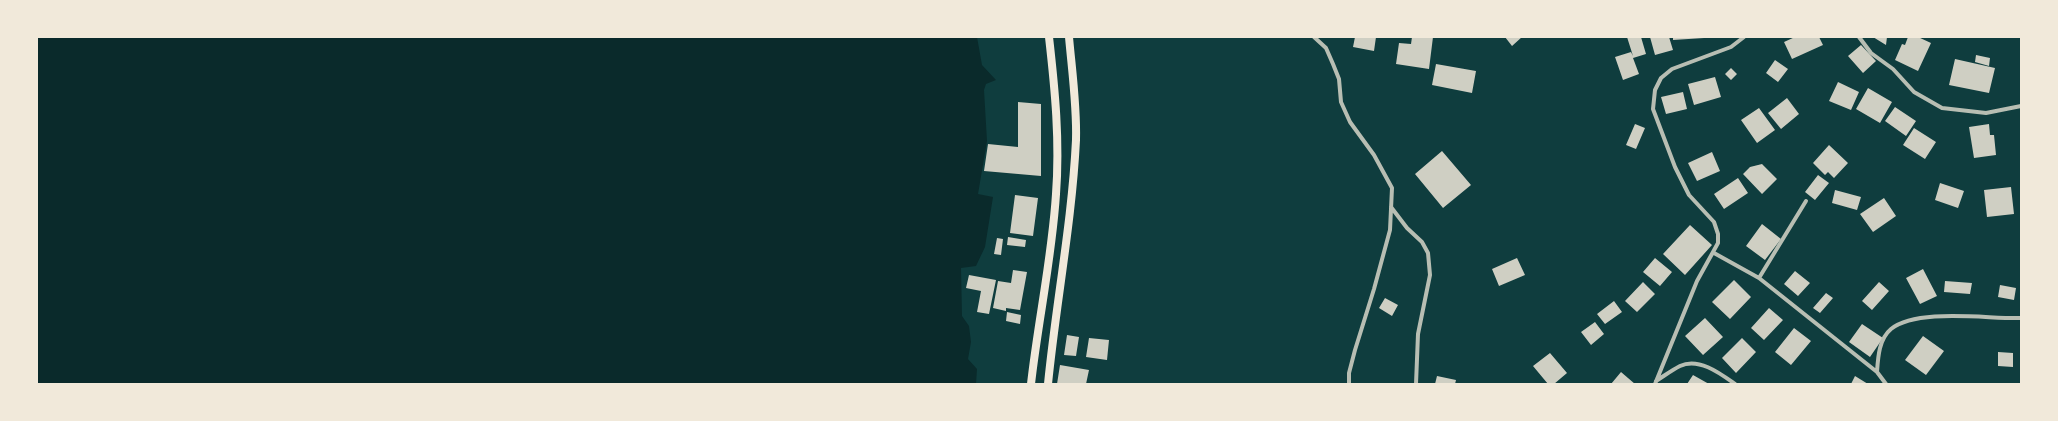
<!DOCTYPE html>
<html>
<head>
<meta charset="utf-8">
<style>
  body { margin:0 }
  #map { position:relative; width:2058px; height:421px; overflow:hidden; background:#0f3d3e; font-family:Poppins,sans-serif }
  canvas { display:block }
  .frame { position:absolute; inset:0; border:38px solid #f1e9da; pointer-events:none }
</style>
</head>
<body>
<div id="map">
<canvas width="2058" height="421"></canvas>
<div class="frame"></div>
</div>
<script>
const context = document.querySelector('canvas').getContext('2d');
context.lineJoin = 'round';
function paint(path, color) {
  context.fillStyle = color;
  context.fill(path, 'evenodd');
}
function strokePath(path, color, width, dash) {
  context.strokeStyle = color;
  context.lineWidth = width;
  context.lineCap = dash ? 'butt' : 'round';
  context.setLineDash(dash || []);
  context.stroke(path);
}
paint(new Path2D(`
  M37 37H977L982 65 996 80 986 84 984 90 987 141 978 194 993 197 985 247 976 266 961 268 962 316 969 326 971 342 968 359 977 369 976 384H37Z`), '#0a2a2b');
paint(new Path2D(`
  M1355 37H1376L1374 51 1353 47Z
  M1412 37H1433L1429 69 1396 64 1399 43 1411 44Z
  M1505 37H1522L1512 46Z
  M1627 37H1641L1646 54 1633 58 1639 74 1623 80 1615 57 1631 52 1633 56Z
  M1650 37H1669L1673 50 1655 55Z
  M1673 37H1703L1704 38 1673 40Z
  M1795 37H1819L1823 45 1792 59 1784 42Z
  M1873 37H1887L1886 45Z
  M1908 37H1918L1931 43 1918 71 1895 60 1902 44 1905 45Z
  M1861 45 1876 61 1863 73 1848 56Z
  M1976 55 1990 58 1989 66 1975 62Z
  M1955 59 1995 68 1989 93 1949 85Z
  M1775 60 1788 69 1778 82 1766 73Z
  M1436 64 1476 71 1472 93 1432 85Z
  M1731 68 1737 74 1731 80 1725 74Z
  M1715 77 1721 97 1694 105 1688 84Z
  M1838 82 1859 92 1851 110 1829 101Z
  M1868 88 1892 102 1880 123 1856 109Z
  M1683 92 1687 109 1666 114 1661 97Z
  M1787 98 1799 114 1781 129 1768 113Z
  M1018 102 1041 104V176L984 171 988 144 1018 147Z
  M1895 107 1916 121 1906 136 1885 121Z
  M1759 108 1775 130 1757 143 1741 120Z
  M1635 124 1645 128 1636 149 1626 145Z
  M1989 124 1990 135H1994L1996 155 1974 158 1969 127Z
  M1914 128 1936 142 1925 159 1903 145Z
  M1829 145 1848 163 1834 178 1828 172 1825 175 1813 163Z
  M1442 151 1471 185 1443 208 1415 174Z
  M1712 152 1720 171 1697 181 1688 163Z
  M1762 164 1777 179 1762 194 1743 174 1750 167Z
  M1818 175 1829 183 1815 200 1805 192Z
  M1738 178 1748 193 1724 209 1714 194Z
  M1940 183 1964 191 1958 208 1935 200Z
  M2011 187 2014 214 1987 217 1984 190Z
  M1835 190 1861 197 1857 210 1832 203Z
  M1015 195 1038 198 1033 236 1010 233Z
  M1884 198 1896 216 1873 232 1860 214Z
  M1762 224 1781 239 1765 260 1746 246Z
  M1690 225 1712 245 1685 275 1663 254Z
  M1008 237 1026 240 1025 247 1007 245Z
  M997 238 1003 239 1001 255 994 254Z
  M1517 258 1525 275 1499 286 1492 269Z
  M1655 258 1672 272 1660 286 1643 272Z
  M1923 269 1937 296 1920 304 1906 278Z
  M1013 270 1027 272 1020 310 1006 308V311L993 308 998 281 1011 283Z
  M1795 271 1810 283 1798 296 1784 284Z
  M969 275 996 280 989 314 977 312 981 291 966 288Z
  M1734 280 1751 297 1730 319 1712 302Z
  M1945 281 1972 283 1970 294 1944 292Z
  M1643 282 1655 294 1637 312 1625 301Z
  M1879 282 1889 291 1872 310 1862 301Z
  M2000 285 2016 288 2014 300 1998 297Z
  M1826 293 1833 298 1820 313 1813 308Z
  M1385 298 1398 305 1392 316 1379 308Z
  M1614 301 1622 312 1605 324 1597 314Z
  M1769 308 1783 320 1764 340 1751 328Z
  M1007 312 1021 315 1020 324 1006 321Z
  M1705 318 1723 337 1703 355 1685 336Z
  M1595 322 1604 334 1591 345 1581 332Z
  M1862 324 1883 338 1870 357 1849 342Z
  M1794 328 1811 341 1791 365 1775 352Z
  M1067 335 1079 337 1076 356 1064 355Z
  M1923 336 1944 351 1926 375 1905 360Z
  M1089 338 1109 340 1107 360 1086 357Z
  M1742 338 1756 352 1736 373 1722 358Z
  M1998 352 2013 353V367L1998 366Z
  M1550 353 1567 373 1554 384H1548L1533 366Z
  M1060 365 1089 370 1086 384H1057Z
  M1621 372 1635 384H1611Z
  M1693 375 1709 384H1687Z
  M1437 376 1456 380 1455 384H1435Z
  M1855 376 1868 384H1851Z`), '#cfcfc3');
strokePath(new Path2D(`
  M1314 37 1326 48 1333 64 1339 79 1341 102 1350 122 1374 155 1392 188 1390 230 1374 289 1355 350 1349 373V384
  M1859 37 1871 53 1893 69 1914 92 1942 108 1986 113 2021 106
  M1391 207 1407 228 1422 242 1428 253 1430 275 1418 334 1416 384
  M1714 253 1759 278 1877 372 1886 384
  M1759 278 1806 201
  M1877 372C1878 357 1879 339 1891 329 1918 308 1987 319 2021 318
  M1656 381C1664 376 1672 370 1680 366 1699 357 1721 374 1735 384
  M1655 384 1697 281 1718 243V234L1714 222 1689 195 1675 167 1653 109 1655 90 1661 78 1672 69 1731 47 1744 37`), '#b8beb3', 4);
strokePath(new Path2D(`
  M1031 384C1038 321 1052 258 1056 194 1060 141 1055 90 1049 37
  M1048 384C1056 303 1072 222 1076 140 1077 106 1072 71 1069 37`), '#f1e9da', 8);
</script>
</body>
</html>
